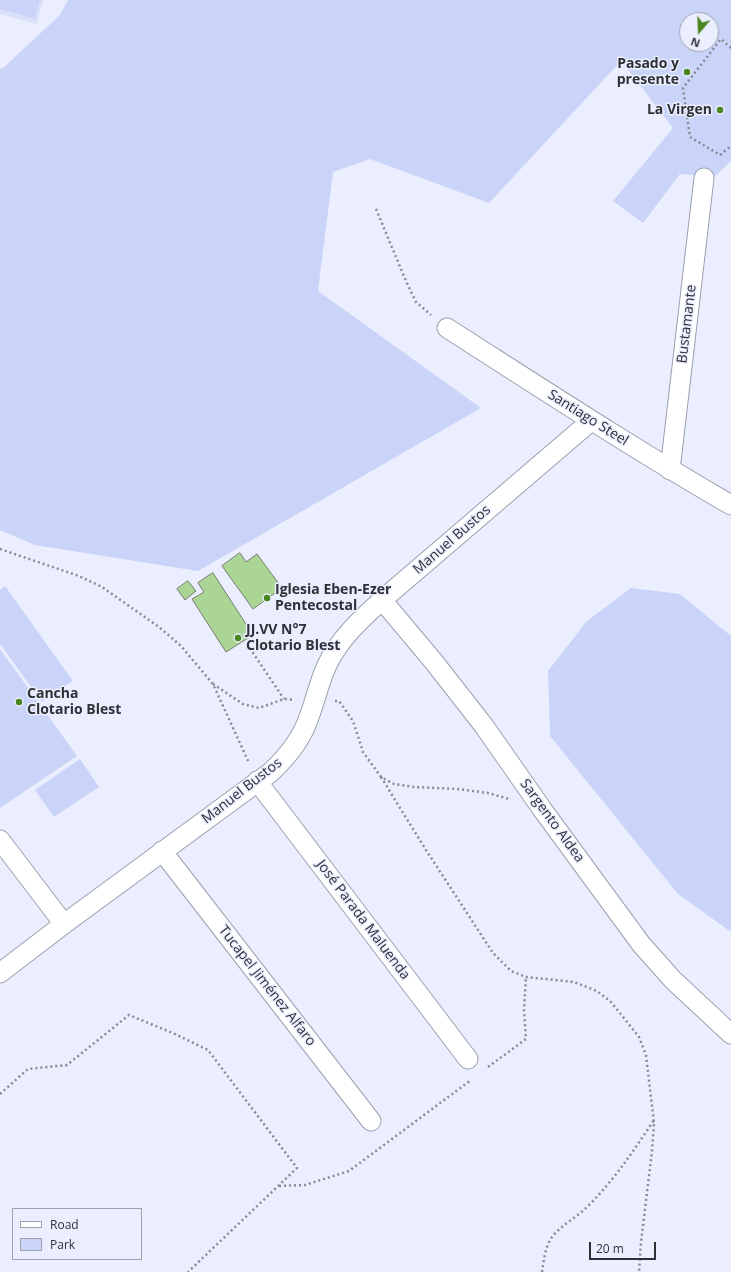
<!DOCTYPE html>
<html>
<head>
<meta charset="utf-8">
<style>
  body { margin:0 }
  #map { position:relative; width:731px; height:1272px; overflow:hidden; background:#eaeefe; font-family:"Open Sans",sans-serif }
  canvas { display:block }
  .legend { position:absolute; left:12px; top:1208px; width:130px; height:52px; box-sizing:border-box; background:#eaeefe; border:1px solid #9fa2ae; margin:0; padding:5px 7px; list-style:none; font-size:12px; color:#2e3036 }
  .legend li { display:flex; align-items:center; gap:8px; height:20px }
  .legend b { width:20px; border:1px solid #9fa2ae }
  .north { position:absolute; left:679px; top:12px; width:40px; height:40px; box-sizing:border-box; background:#eaeefe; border:1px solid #9fa2ae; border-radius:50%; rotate:199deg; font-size:11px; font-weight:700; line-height:16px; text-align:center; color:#2e3036 }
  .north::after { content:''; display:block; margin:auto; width:14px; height:18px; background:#4b8520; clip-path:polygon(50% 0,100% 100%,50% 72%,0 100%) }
  .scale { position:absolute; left:589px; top:1242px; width:67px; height:18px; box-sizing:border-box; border:2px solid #2e3036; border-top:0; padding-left:5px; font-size:12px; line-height:14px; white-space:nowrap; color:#2e3036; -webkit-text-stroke:3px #eaeefe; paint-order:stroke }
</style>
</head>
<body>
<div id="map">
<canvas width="731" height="1272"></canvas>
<ul class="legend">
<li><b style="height:5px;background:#fff"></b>Road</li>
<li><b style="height:11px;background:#cad4f8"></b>Park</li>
</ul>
<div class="north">N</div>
<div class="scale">20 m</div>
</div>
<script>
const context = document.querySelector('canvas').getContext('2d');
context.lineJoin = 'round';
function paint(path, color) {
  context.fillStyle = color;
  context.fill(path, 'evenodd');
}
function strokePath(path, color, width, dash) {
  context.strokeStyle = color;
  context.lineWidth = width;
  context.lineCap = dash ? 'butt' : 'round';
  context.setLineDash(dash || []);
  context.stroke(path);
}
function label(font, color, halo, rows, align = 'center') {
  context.font = font + ' "Open Sans",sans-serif';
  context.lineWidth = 3;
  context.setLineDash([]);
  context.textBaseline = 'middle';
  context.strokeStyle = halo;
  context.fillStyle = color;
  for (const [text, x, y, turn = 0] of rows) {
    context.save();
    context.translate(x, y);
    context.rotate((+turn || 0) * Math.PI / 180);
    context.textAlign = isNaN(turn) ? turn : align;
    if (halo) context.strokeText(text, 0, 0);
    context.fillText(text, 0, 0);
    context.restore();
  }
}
paint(new Path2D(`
  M0 0H43L37 24 0 14Z`), '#dbe1f8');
paint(new Path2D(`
  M0 0H40L35 19 0 9Z
  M68 0H731V161L714 177 680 174 643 223 613 201 673 128 621 61 489 203 370 159 333 172 318 291 481 408 198 571 35 545 0 530V68L2 69 60 15ZM687 20H711V44H687Z
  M5 586 73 681 42 702 0 644V590Z
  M631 588 680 594 731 636V932L678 894 550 736 548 671 587 621Z
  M0 649 77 756 0 808Z
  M80 759 99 787 54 817 35 790Z`), '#cad4f8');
const building = new Path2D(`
  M240 553 246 562 257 554 282 588 253 609 222 566Z
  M213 573 253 635 226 652 192 599 204 592 198 583Z
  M188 581 196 591 185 600 177 589Z`);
paint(building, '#abd595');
strokePath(building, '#747d70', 1);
const minor = new Path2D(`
  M447 328C541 388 634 449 731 505
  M670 470 704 178
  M382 600 434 662 484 726 542 809 641 944 673 980 731 1034
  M257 781 468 1059
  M0 840 64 924
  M162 851 371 1121
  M0 973 64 924 271 772C288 756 302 739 309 717 316 699 319 682 327 665 340 638 361 619 382 600L591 421`);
strokePath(minor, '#9ca0af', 21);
strokePath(new Path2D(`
  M731 48 721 39 683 88 690 137 720 155 731 146
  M376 209 406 281 416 302 431 315
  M0 549 79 576 102 587 159 627 181 646 213 684 249 763
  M247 644 284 699
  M213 684 243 704 259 708 284 699 294 700
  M335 701H339L353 721 363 752 381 777 394 784 414 787 458 789 488 793 509 799
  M381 777 426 850 493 953 511 971 526 977 574 982 597 991 611 1002 639 1037 646 1055 654 1123 652 1151 641 1242 639 1272
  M488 1067 526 1039 524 1010 526 977
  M0 1094 28 1069 67 1065 129 1015 175 1034 208 1050 297 1168 188 1272
  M279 1186 305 1185 349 1171 471 1080
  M542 1272C544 1260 545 1247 552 1237 562 1224 578 1217 589 1205 615 1179 634 1150 654 1120`), '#878a94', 2.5, [2, 3]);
strokePath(minor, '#fff', 19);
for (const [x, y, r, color] of [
  [687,72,4,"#4b8520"],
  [720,110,4,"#4b8520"],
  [267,598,4,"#4b8520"],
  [238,638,4,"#4b8520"],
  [19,702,4,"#4b8520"]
]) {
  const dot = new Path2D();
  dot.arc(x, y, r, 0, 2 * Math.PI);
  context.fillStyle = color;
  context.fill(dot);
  strokePath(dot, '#eaeefe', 1.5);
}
label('bold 14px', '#2e3036', '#eaeefe', [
  ["Pasado y",679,64,"right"],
  ["presente",679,80,"right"],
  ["La Virgen",712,110,"right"],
  ["Iglesia Eben-Ezer",275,590],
  ["Pentecostal",275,606],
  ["JJ.VV N°7",246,630],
  ["Clotario Blest",246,646],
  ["Cancha",27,694],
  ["Clotario Blest",27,710]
], 'left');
label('14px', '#2e3036', '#eaeefe', [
  ["Bustamante",687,324,-83],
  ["Santiago Steel",588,418,32],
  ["Manuel Bustos",452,540,-41],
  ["Manuel Bustos",242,791,-38],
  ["Sargento Aldea",552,821,54],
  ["José Parada Maluenda",363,920,53],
  ["Tucapel Jiménez Alfaro",267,986,52]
]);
</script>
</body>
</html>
